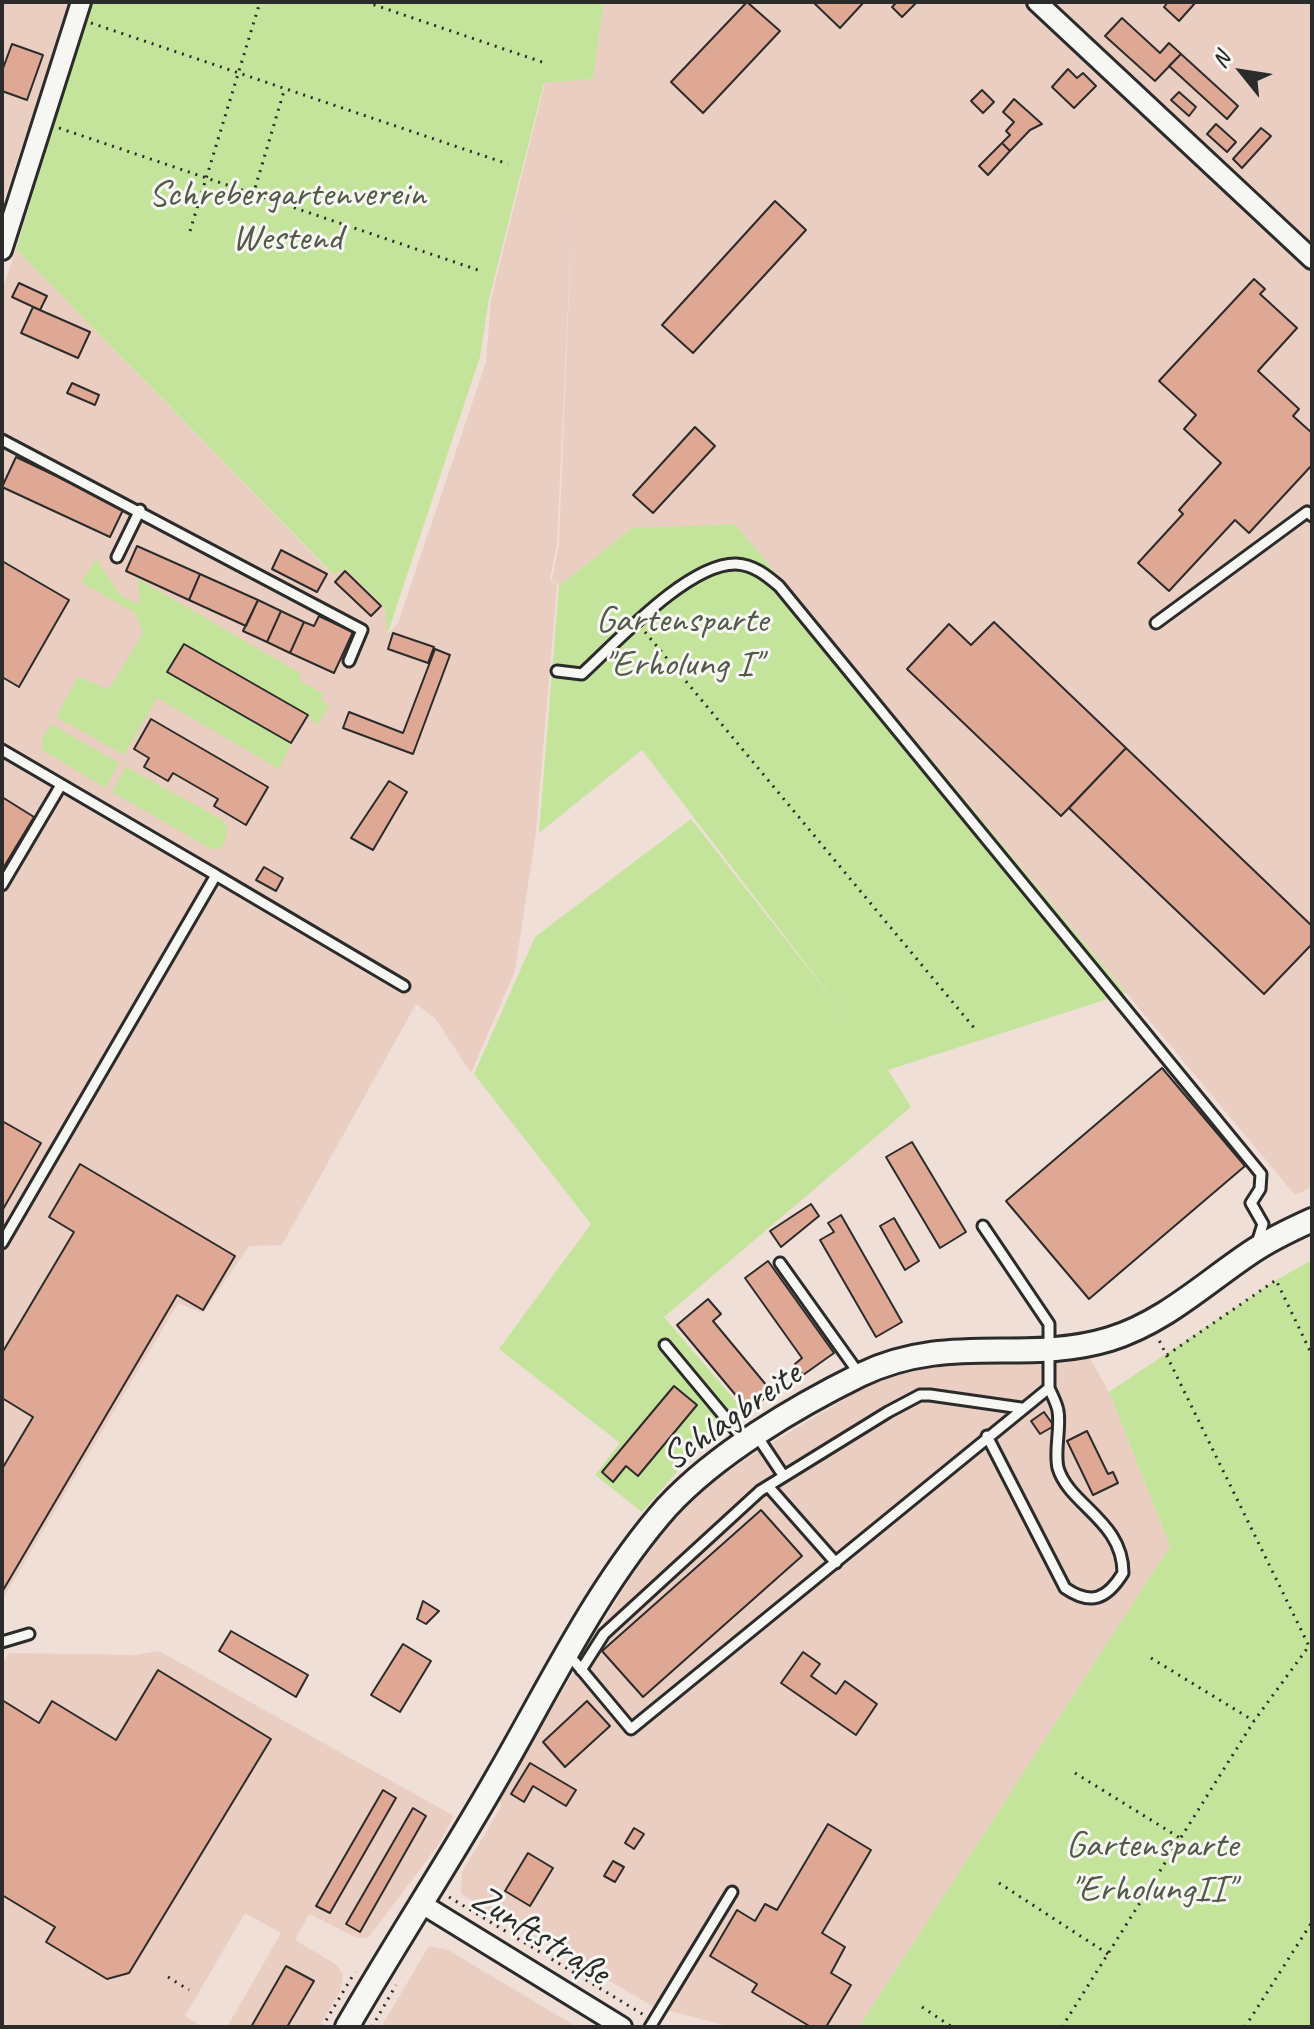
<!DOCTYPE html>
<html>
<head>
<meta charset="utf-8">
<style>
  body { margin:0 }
  #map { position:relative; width:1314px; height:2029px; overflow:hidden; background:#efdfd6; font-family:Caveat,sans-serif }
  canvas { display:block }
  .frame { position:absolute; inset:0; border:4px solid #2b2b2b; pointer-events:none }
  .north { position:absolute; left:1202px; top:32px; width:80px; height:80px; -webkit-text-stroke:6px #f6f6f2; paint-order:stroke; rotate:300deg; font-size:22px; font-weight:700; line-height:32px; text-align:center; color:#2b2b2b }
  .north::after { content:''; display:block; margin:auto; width:28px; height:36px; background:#2b2b2b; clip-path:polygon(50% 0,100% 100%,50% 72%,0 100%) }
</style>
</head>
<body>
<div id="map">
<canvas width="1314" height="2029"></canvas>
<div class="frame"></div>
<div class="north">N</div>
</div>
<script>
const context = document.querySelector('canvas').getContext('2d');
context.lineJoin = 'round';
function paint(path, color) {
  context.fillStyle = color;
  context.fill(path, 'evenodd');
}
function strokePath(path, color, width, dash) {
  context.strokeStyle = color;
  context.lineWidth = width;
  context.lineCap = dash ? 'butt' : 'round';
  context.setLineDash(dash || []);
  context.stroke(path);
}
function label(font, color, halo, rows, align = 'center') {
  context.font = font + ' Caveat,sans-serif';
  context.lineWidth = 6;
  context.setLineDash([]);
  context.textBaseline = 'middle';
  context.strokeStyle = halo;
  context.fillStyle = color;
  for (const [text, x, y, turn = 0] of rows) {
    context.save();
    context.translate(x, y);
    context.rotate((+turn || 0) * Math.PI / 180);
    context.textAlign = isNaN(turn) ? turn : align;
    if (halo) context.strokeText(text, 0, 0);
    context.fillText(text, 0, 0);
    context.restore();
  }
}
paint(new Path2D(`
  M2 2H71L2 205Z
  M604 2H1312V1187L1295 1195 735 524 632 528 559 586 552 580 559 544 572 217 557 543 550 579 557 586 536 832 515 971 471 1073 435 1018 416 1004 282 1245 249 1246 203 1313 178 1303 2 1600V291L16 249 332 574 346 569 385 607 388 634 398 623 486 362 491 299 545 83 593 79Z
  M1089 1357 1109 1392 1170 1546 859 2027H732L654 2007 461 1894 462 1872 501 1807 499 1798 628 1581 676 1515 709 1485 755 1453 888 1373 939 1361Z
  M159 1651 454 1816 437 1847 368 1938H357L309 1914 295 1940 337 1965 343 1974 341 1989 319 2027H227L281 1933 245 1913 185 2016 203 2027H2V1665L9 1653 135 1655Z
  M429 1946 448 1950 577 2027H381Z`), '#eacec2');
paint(new Path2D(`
  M91 2H604L593 79 544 83 489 299 480 357 387 635 385 607 346 569 333 574 16 249Z
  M735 524 1126 993 888 1070 911 1107 664 1317 744 1411 689 1458 642 1512 595 1475 620 1443 499 1349 591 1224 474 1074 535 937 691 819 849 1020 642 750 539 833 559 586 632 528Z
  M96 559 122 597 140 604 137 578 301 674 300 681 324 694 321 700 329 706 317 725 308 715 184 644 168 673 291 743 279 769 157 698 124 755 56 717 78 677 109 689 143 633 135 613 81 582Z
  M51 724 119 763 105 788 42 750V739Z
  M126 767 221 819 228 828 224 845 213 850 112 792Z
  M1312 1260V2027H859L1170 1546 1109 1392 1276 1280Z`), '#c5e49b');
const building = new Path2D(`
  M747 2 780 31 703 113 671 82Z
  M813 2H864L840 28Z
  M897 2H917L902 17 892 7Z
  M1168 2H1196L1179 21 1164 7Z
  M1122 18 1160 53 1169 43 1181 54 1155 81 1105 36Z
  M12 44 43 55 27 100 2 91V71Z
  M1181 54 1238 106 1227 119 1169 66Z
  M1068 69 1077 78 1083 73 1096 86 1074 108 1052 87Z
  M982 90 994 102 983 113 971 101Z
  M1179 92 1196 107 1189 116 1171 100Z
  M1014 99 1042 124 1030 130 1010 151 1002 143 1010 135 1006 131 1014 122 1003 112Z
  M1216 124 1236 142 1227 152 1207 134Z
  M1261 128 1271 136 1242 168 1233 159Z
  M1002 143 1010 151 988 175 979 166Z
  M775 201 806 230 693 353 662 325Z
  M1254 279 1265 289 1260 294 1297 328 1258 371 1299 409 1293 416 1312 433V465L1249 533 1235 520 1169 591 1138 563 1183 514 1179 510 1221 463 1184 429 1196 415 1159 381Z
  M19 283 47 296 40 310 12 297Z
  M33 307 90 332 78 358 21 333Z
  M72 383 99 395 95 405 67 393Z
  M695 427 715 446 653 513 633 495Z
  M16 457 124 508 110 537 2 487Z
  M137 546 200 574 189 600 126 571Z
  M281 550 327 574 317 592 272 569Z
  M2 561 69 600 19 687 2 677Z
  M345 571 381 606 371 616 335 582Z
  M200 574 258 600 246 626 189 600Z
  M258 600 281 611 267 642 243 631Z
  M281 611 304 622 290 653 267 642Z
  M319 616 353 632 334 673 290 653 304 622 314 626Z
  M994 622 1126 748 1061 816 907 669 949 624 971 645Z
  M393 633 434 647 428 663 388 649Z
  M184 644 308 715 291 743 167 672Z
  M435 649 450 655 413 754 343 728 349 712 403 733Z
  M151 719 268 787 246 825 214 806 218 799 173 773 168 781 144 767 149 758 134 749Z
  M1126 748 1312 926V944L1264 994 1069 808Z
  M389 781 407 792 373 850 351 838Z
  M2 797 34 817 2 870Z
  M264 867 283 878 276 891 256 880Z
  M1162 1068 1245 1166 1089 1299 1006 1201Z
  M2 1121 41 1143 2 1211Z
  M912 1142 966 1232 940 1248 886 1157Z
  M80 1164 235 1256 203 1310 177 1295 2 1592V1469L33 1417 2 1398V1353L74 1232 49 1217Z
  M811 1204 819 1216 781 1247 770 1231Z
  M841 1215 902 1322 876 1337 820 1240 834 1232 828 1223Z
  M894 1218 919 1261 905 1270 880 1226Z
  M768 1261 834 1353 803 1375 795 1364 802 1358 745 1278Z
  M708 1299 721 1314 713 1321 772 1392 749 1411 677 1325Z
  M674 1386 697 1405 638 1476 626 1466 613 1482 602 1472Z
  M1044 1412 1054 1426 1040 1434 1031 1421Z
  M1087 1431 1108 1474 1113 1472 1118 1483 1093 1495 1067 1441Z
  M761 1510 802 1556 643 1697 602 1651Z
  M423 1601 439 1611 426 1624 417 1619Z
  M231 1631 308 1675 296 1697 219 1651Z
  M403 1644 431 1661 400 1712 371 1695Z
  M803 1652 820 1664 811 1676 836 1694 845 1681 877 1704 856 1735 781 1683Z
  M158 1670 271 1739 129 1973 107 1979 46 1942 55 1927 2 1895V1700L39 1723 52 1701 116 1740Z
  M587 1701 610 1726 565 1767 543 1742Z
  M530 1763 576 1790 566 1806 533 1786 524 1802 511 1794Z
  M383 1790 396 1798 330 1913 316 1906Z
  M413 1808 426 1816 360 1932 346 1924Z
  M828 1824 871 1850 822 1933 845 1947 831 1973 851 1985 826 2027H811L752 1992 757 1984 710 1956 737 1910 755 1921 765 1904 777 1910Z
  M634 1828 644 1834 634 1849 625 1843Z
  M528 1853 553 1868 530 1906 505 1891Z
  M613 1861 624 1867 615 1882 604 1876Z
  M286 1966 314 1981 287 2027H251Z`);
paint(building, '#dfa895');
strokePath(building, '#2b2b2b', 2);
const service = new Path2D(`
  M2 440 362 630 349 661
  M117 557 140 510
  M1156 623 1307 512 1312 516
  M557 671 582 674C616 643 688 563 736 564 754 565 766 575 779 586L1261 1174 1260 1189 1251 1203 1263 1224 1257 1243
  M2 750 216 875 2 1243
  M216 875 404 986
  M2 885 61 785
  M780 1263 860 1375
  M665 1345 744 1440
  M757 1436 783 1475
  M987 1436 1065 1588C1091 1606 1107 1599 1123 1573 1123 1521 1069 1505 1058 1468 1054 1450 1061 1429 1058 1411 1057 1404 1052 1395 1049 1388
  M768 1486 836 1563
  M2 1642 29 1634
  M565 1658 575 1662 631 1729 1049 1388V1324L983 1226
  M581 1670 604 1634 760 1491 888 1412 920 1395H930L1021 1408
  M650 2027 732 1892`);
const minor = new Path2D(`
  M1037 2 1312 259
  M2 250 81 2
  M422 1904 622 2027`);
const tertiary = new Path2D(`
  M347 2027C396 1942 450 1860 499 1774 551 1684 598 1585 667 1507 716 1454 795 1407 860 1375 949 1332 1025 1365 1110 1339 1165 1322 1206 1282 1253 1251 1271 1239 1292 1229 1312 1220`);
strokePath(service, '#2b2b2b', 15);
strokePath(minor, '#2b2b2b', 24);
strokePath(tertiary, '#2b2b2b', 28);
strokePath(new Path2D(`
  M366 2 542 62
  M91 23 508 164
  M59 128 481 271
  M253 195 284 91
  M190 231 260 2
  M645 632 975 1029
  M1167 1355 1276 1280 1312 1355
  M1151 1658 1254 1721
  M1075 1773 1180 1838
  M999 1883 1108 1954
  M449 1897 644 2015
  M168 1977 189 1990
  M922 2007 952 2027
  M322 2027 355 1972
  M372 2027 396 1985
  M1062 2027 1254 1721 1309 1646 1159 1340
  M1245 2027 1312 1922`), '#2b2b2b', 3, [2, 6]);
strokePath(service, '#f6f6f2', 9);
strokePath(minor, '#f6f6f2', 18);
strokePath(tertiary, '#f6f6f2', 22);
label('38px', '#525947', '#f6f6f2', [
  ["Schrebergartenverein",287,195],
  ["Westend",287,239],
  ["Gartensparte",682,621],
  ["\"Erholung I\"",682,665],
  ["Gartensparte",1152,1846],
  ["\"ErholungII\"",1152,1890]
]);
label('38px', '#2b2b2b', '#f6f6f2', [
  ["Schlagbreite",732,1417,-35],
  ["Zunftstraße",540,1936,32]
]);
</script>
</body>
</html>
